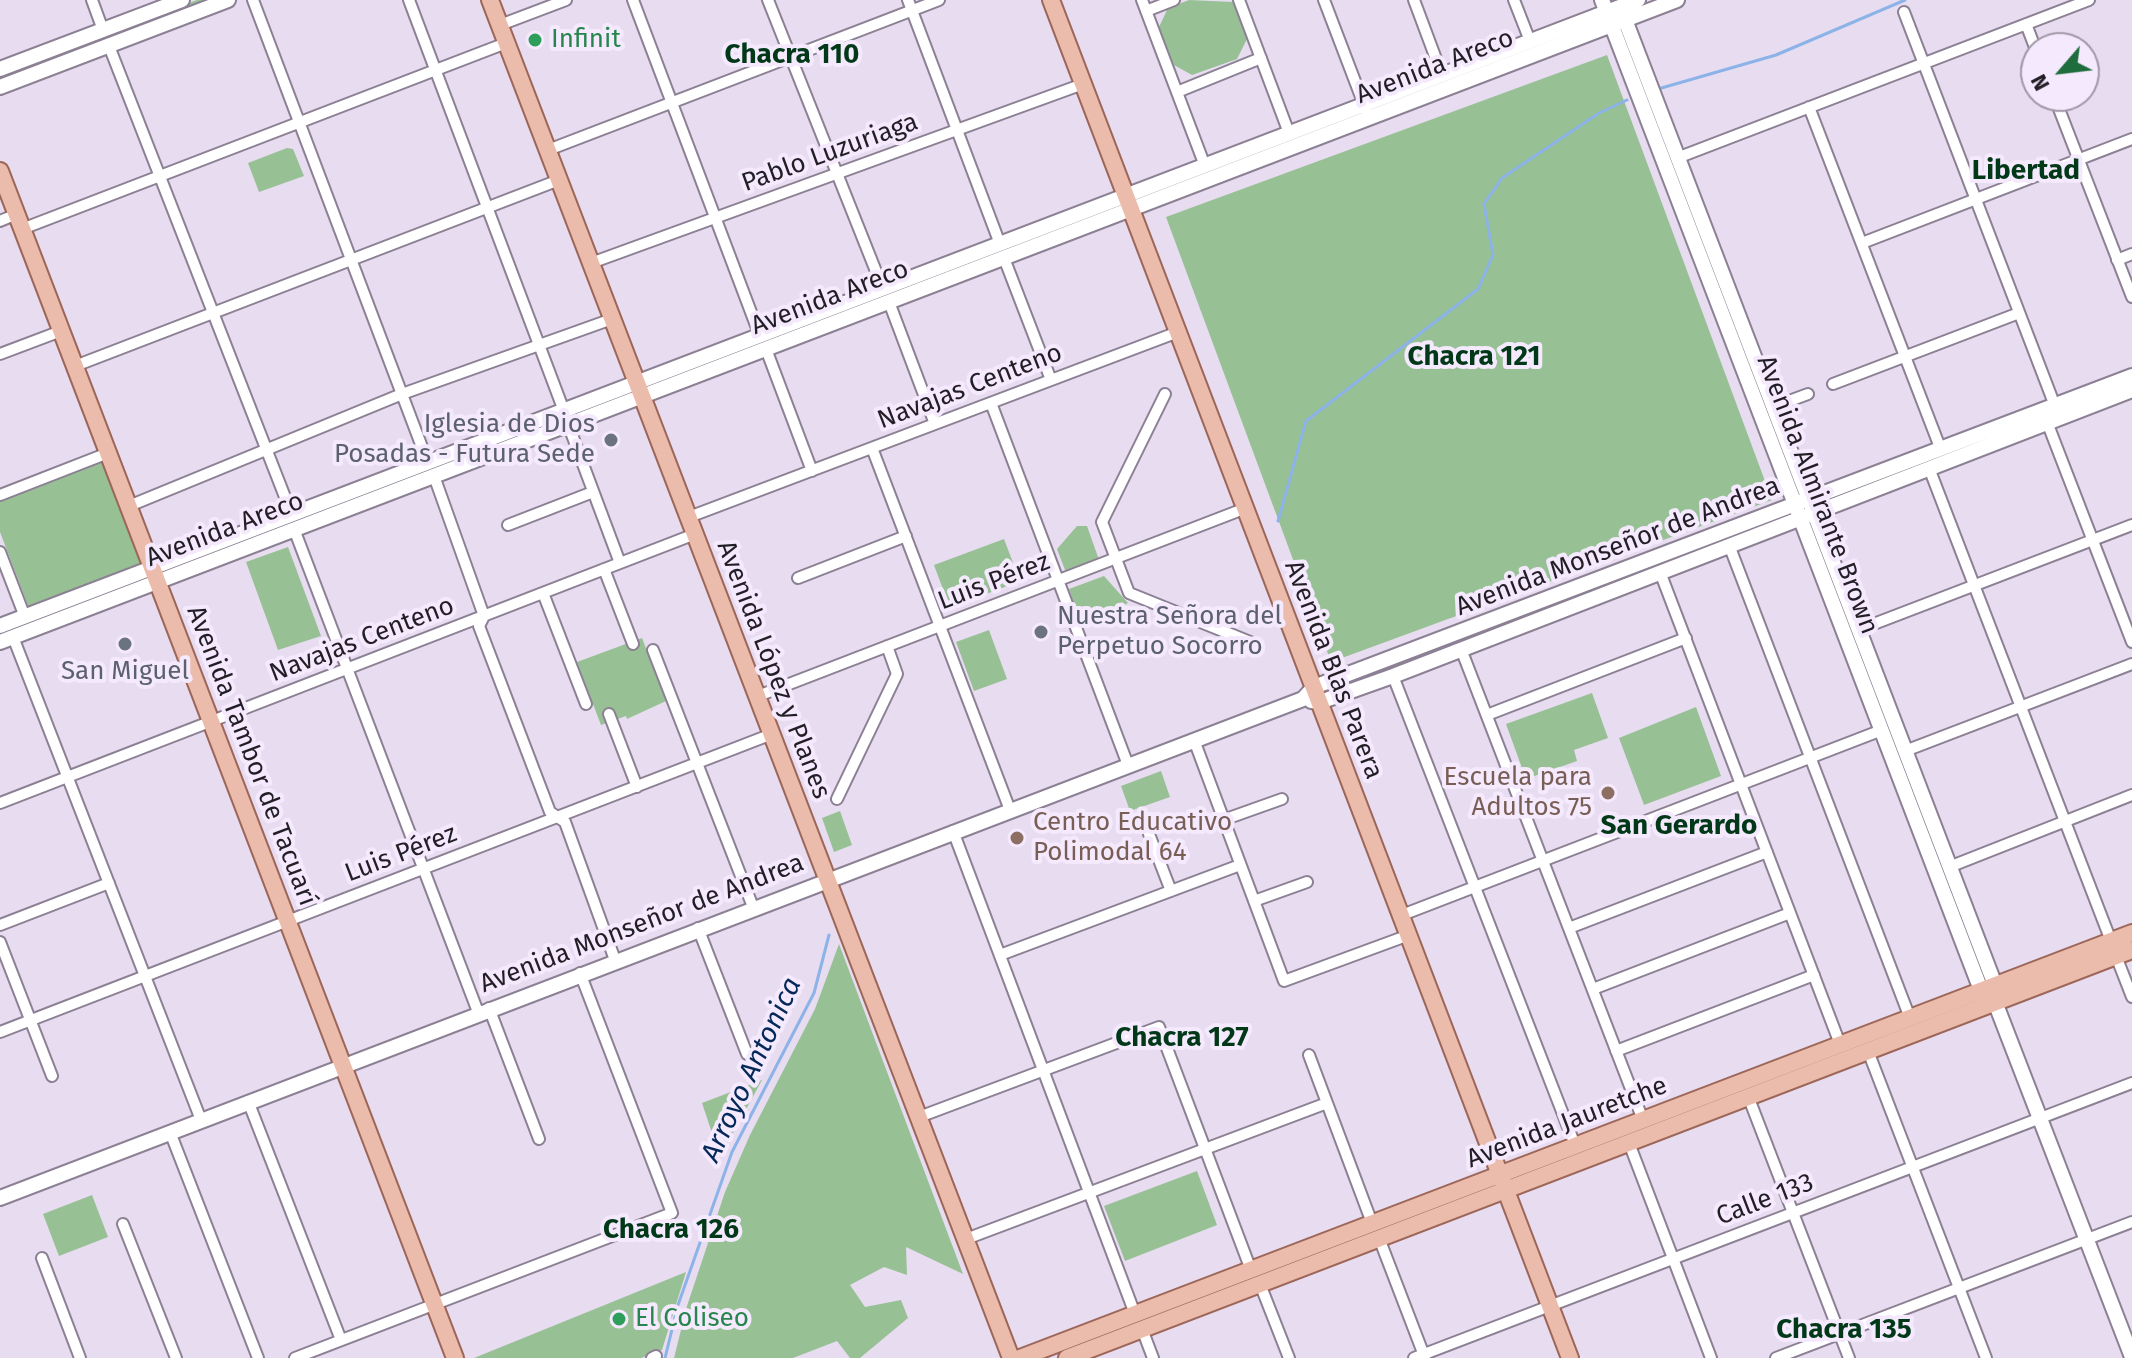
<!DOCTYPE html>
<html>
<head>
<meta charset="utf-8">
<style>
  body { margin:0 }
  #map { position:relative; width:2132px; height:1358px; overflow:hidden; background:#e8dcf1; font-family:"Fira Sans",sans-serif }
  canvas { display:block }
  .north { position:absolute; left:2020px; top:32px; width:80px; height:80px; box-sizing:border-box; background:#f5e9fe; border:2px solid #a198a7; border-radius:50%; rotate:242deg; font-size:22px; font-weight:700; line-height:32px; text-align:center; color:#221e25 }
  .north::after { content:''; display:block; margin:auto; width:28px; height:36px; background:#1f6d3c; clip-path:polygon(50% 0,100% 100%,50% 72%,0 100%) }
</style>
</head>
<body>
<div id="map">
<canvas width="2132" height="1358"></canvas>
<div class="north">N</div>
</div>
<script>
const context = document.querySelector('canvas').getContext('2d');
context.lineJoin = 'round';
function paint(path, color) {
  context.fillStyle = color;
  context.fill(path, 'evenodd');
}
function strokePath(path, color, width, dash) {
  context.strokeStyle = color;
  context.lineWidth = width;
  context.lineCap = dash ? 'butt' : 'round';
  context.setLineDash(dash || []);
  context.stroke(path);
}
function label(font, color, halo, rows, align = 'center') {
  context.font = font + ' "Fira Sans",sans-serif';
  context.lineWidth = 8;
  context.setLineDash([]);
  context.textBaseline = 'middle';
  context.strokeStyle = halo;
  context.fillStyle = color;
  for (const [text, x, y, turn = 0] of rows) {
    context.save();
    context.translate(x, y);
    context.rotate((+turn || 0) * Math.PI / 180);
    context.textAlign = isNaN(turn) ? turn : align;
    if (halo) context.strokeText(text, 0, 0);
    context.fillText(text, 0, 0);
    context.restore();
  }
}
paint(new Path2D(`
  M197 0H216L0 82V75Z
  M1189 0 1233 2 1247 39 1237 59 1192 75 1174 65 1159 27 1168 8Z
  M1607 55 1772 500 1331 662 1166 217Z
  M287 148 293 149 304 176 259 192 248 163Z
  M101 461 143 565 29 608 0 532V501Z
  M1774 517 1776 521 1335 690 1333 686Z
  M1077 526H1087L1099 560 1071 573 1065 570 1057 549Z
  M1004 539 1020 581 950 608 934 565Z
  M288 547 321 636 278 650 246 562Z
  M1104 576 1128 603 1093 621 1087 611 1076 609 1069 589Z
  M989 630 1007 679 974 691 956 642Z
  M642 638 666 701 627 719 626 716 601 725 577 662Z
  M1592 693 1608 738 1574 750 1577 761 1526 779 1506 724Z
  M1696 707 1721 776 1644 805 1619 738Z
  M1161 771 1170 797 1130 811 1121 786Z
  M840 811 852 845 834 852 822 818Z
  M839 944 963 1274 906 1247 907 1275 884 1267 850 1285 865 1307 901 1300 908 1318 860 1358H850L837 1341 793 1358H674L687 1306 725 1192 750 1135 815 1009Z
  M762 1080 720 1157 702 1103Z
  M1197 1171 1217 1225 1125 1261 1104 1206Z
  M92 1195 108 1237 59 1256 43 1214Z
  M686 1272 662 1350 641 1358H474Z`), '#97c194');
strokePath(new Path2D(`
  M1658 89 1776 55 1905 0
  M1278 521 1306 421 1478 289 1493 255 1484 204 1502 178 1599 113 1627 100
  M665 1358 678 1305 732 1152 814 993 829 935`), '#8cb3e7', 3);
const minor = new Path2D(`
  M92 0 103 30
  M253 0 428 463
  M409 0 564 411
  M633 0 760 336
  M768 0 883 289
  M908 0 1000 244
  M1142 0 1205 166
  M1239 0 1289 133
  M1324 0 1366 110
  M1414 0 1442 75
  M1514 0 1530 41
  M1146 11 1174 0
  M1904 12 2055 406
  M2026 24 2036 50
  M500 25 566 0
  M109 46 292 515
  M1177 92 1261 58
  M2054 96 2132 297
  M1809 107 1941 450
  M548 150 939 0
  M1677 158 2089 0
  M0 221 17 214
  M22 229 506 43
  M1862 243 2132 139
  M1004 258 1051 380
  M2117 260 2132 254
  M591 263 1083 84
  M889 302 935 424
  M766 349 812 471
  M0 354 61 331
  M75 366 559 180
  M1833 384 2019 313
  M1165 394 1102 522 1129 593 1255 644
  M991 403 1128 765
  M1773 407 1808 394
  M2047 422 2132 642
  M568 424 620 563
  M872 448 1010 810
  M1929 468 2111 941
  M434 476 484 616
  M0 495 108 453
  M129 506 402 394 612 319
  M689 517 1178 332
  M508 525 593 492
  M294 529 478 1012
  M1729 545 1910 1018
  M0 552 25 617
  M604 569 633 644
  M1660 572 1840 1044
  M798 578 906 536
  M543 593 586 704
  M484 616 479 626 550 812 565 822 615 960
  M1858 630 2132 525
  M13 637 201 1120
  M1461 649 1643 1120
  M653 650 753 907
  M1393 676 1575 1145
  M758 696 1246 508
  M609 714 637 787
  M1487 715 1686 638
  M1194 740 1284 981 1409 935
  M1905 751 2132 664
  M837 799 897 674 887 646
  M0 803 695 534
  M1223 820 1282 799
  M953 831 1135 1314
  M1149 834 1171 891
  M1949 867 2132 795
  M1254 901 1307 882
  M1402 915 1882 730
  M0 925 109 883
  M698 928 747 1054
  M1569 928 1767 852
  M0 942 52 1076
  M1000 955 1240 865
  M2116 956 2132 997
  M1593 989 1790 913
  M489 1008 539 1139
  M0 1032 772 734
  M1616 1051 1814 975
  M1868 1051 1986 1358
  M1309 1055 1372 1223
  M1748 1096 1849 1358
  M248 1101 341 1340
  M919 1117 1159 1027 1251 1270
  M170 1132 258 1358
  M1629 1143 1711 1358
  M123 1224 176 1358
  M1379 1238 1425 1358
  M966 1239 1327 1103
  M42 1258 80 1358
  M1260 1284 1289 1358
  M1142 1329 1153 1358
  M295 1358 672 1213 580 973
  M652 1358 656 1356
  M1414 1358 2132 1083
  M1776 1358 2132 1222`);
const secondary = new Path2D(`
  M1602 0 1981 990 1990 997
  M1622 12 1995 985V1002L2132 1357
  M0 69 182 0
  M0 87 228 0
  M0 626 1638 0
  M0 642 1677 0
  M1311 701 1320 702 1393 676 2132 390
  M0 1198 1303 699 1314 687 2132 376`);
const primary = new Path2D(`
  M490 0 1011 1358
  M1051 0 1570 1358
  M0 171 455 1358
  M1020 1358 2132 933
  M1067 1358 2132 950`);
strokePath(minor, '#8c8194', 14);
strokePath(secondary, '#8c8194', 18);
strokePath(primary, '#9c6658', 20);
strokePath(minor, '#fff', 10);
strokePath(secondary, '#fff', 14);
strokePath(primary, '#ebbbab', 16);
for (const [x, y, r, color] of [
  [535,40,8,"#2e9e5b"],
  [611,440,8,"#6b7280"],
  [1041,632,8,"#6b7280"],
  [125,644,8,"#6b7280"],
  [1608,793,8,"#8d6e63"],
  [1017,838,8,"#8d6e63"],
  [619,1319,8,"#2e9e5b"]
]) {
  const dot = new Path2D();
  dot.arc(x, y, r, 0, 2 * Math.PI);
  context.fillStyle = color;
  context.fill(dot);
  strokePath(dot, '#f5e9fe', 3);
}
label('26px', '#27864d', '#f5e9fe', [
  ["Infinit",551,40],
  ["El Coliseo",635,1319]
], 'left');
label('26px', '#221e25', '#f5e9fe', [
  ["Avenida Areco",1435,67,-21],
  ["Pablo Luzuriaga",830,153,-20],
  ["Avenida Areco",830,298,-21],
  ["Navajas Centeno",970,387,-21],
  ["Avenida Almirante Brown",1817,495,69],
  ["Avenida Areco",225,530,-21],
  ["Avenida Monseñor de Andrea",1618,547,-21],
  ["Luis Pérez",994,582,-21],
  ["Navajas Centeno",362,640,-21],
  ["Avenida López y Planes",773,670,69],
  ["Avenida Blas Parera",1333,670,69],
  ["Avenida Tambor de Tacuarí",251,756,69],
  ["Luis Pérez",401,854,-21],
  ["Avenida Monseñor de Andrea",642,924,-21],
  ["Avenida Jauretche",1567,1123,-21],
  ["Calle 133",1765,1200,-21]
]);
label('26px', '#5b616d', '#f5e9fe', [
  ["Iglesia de Dios",595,425],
  ["Posadas - Futura Sede",595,455],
  ["Nuestra Señora del",1057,617,"left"],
  ["Perpetuo Socorro",1057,647,"left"],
  ["San Miguel",125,672,"center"]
], 'right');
label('26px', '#785e54', '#f5e9fe', [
  ["Escuela para",1592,778],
  ["Adultos 75",1592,808],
  ["Centro Educativo",1033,823,"left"],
  ["Polimodal 64",1033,853,"left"]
], 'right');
label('bold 28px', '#003818', '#f5e9fe', [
  ["Chacra 110",792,55],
  ["Libertad",2026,171],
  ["Chacra 121",1474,357],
  ["San Gerardo",1679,826],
  ["Chacra 127",1182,1038],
  ["Chacra 126",671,1230],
  ["Chacra 135",1844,1330]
]);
label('italic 28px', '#042958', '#f5e9fe', [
  ["Arroyo Antonica",752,1070,-65]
]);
</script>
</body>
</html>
